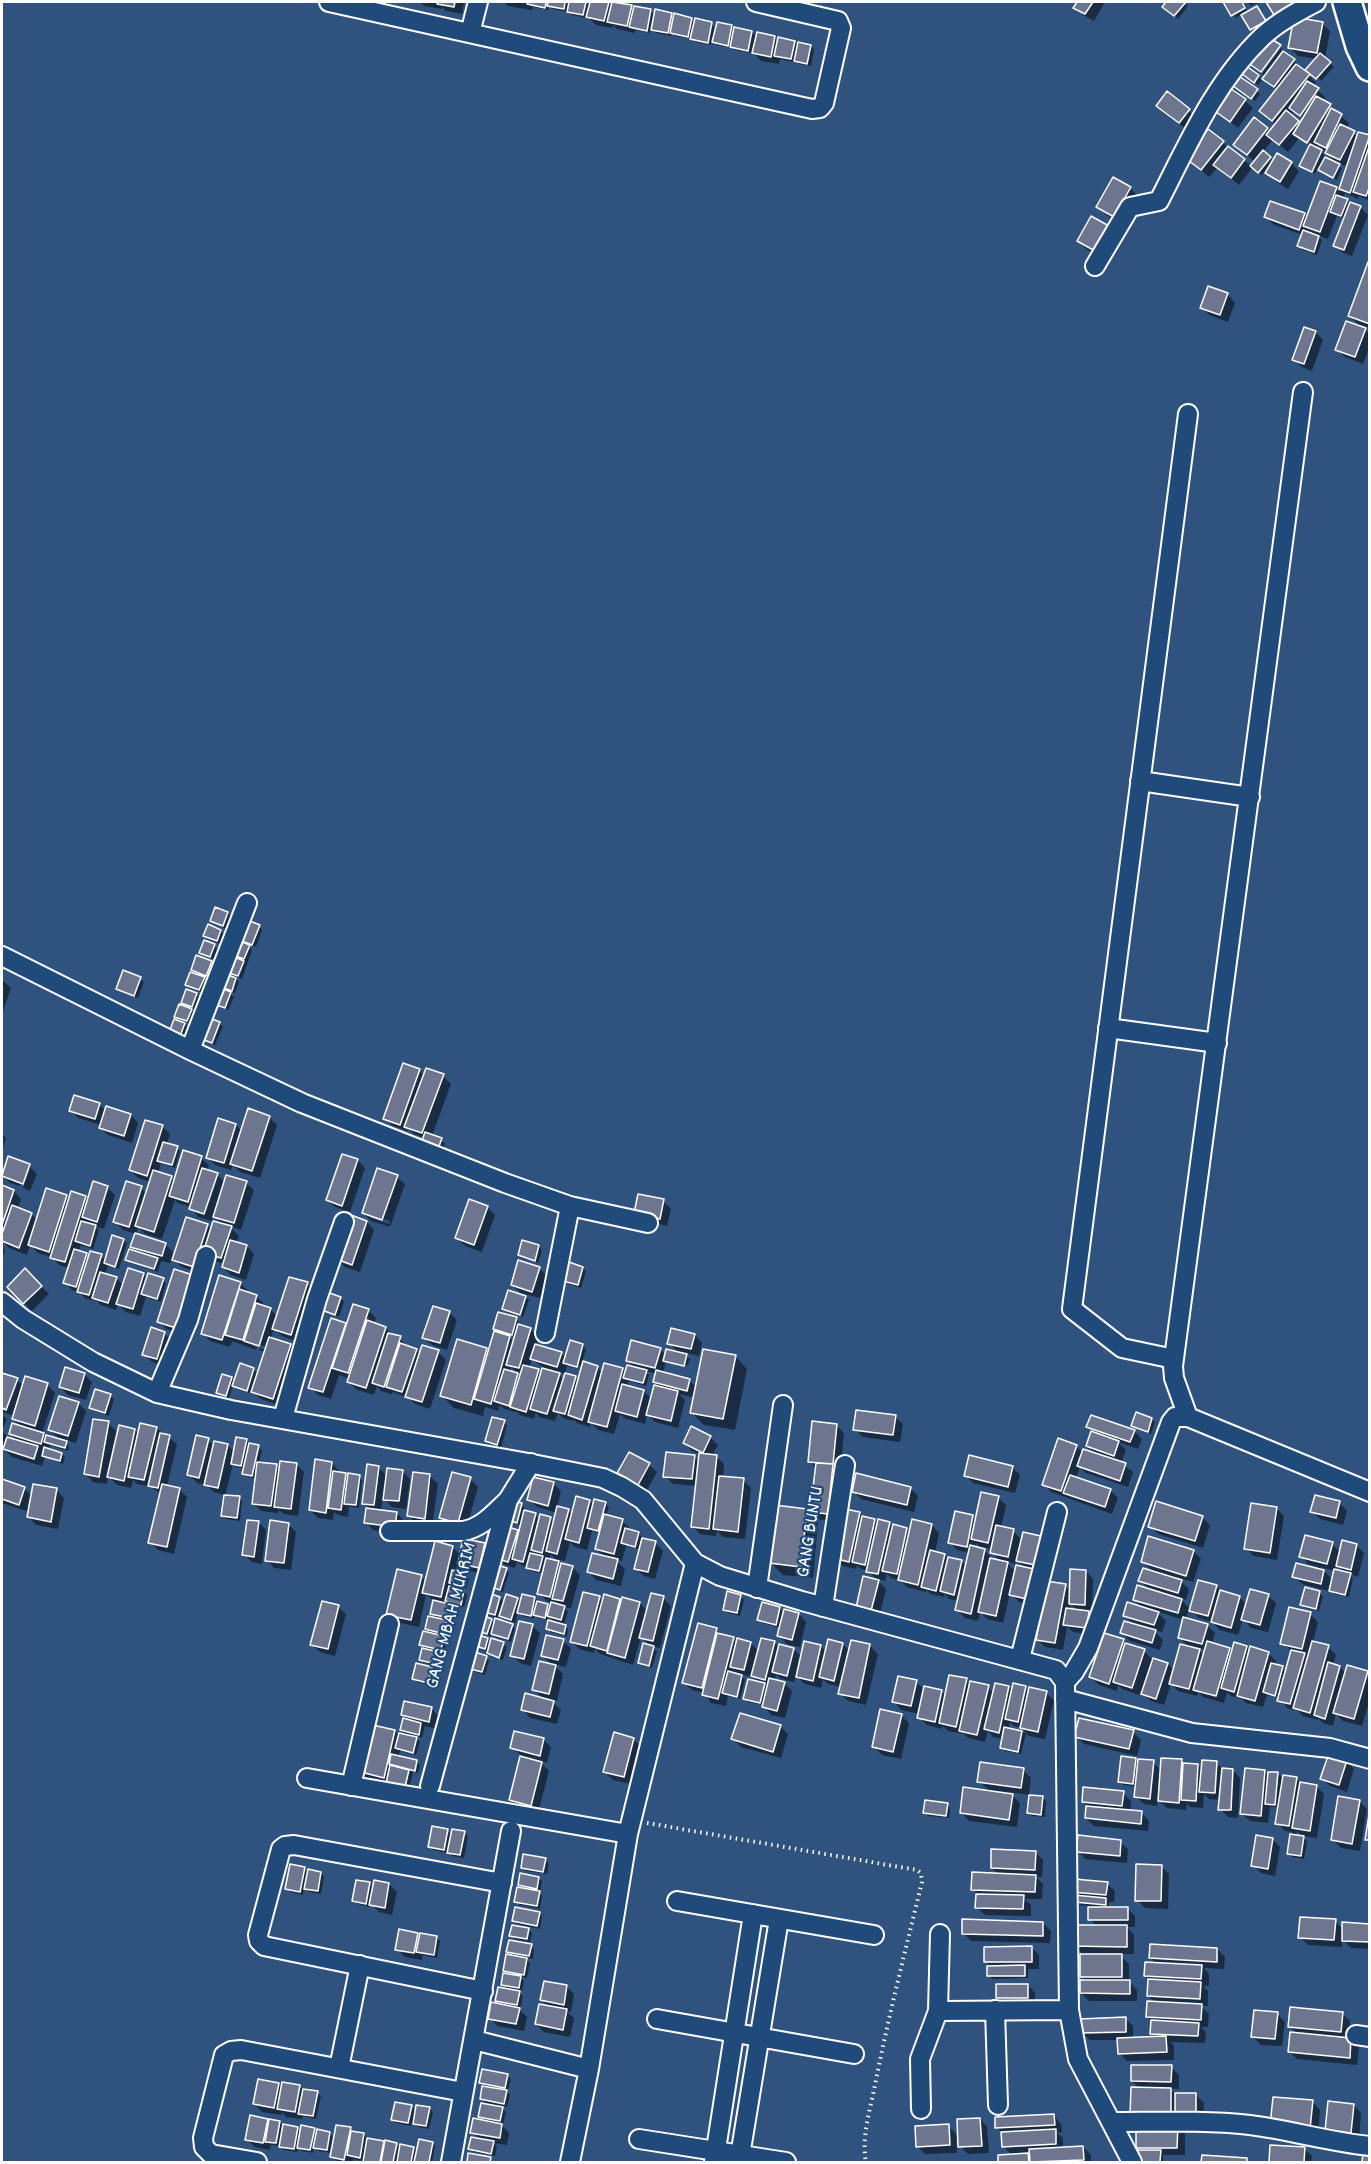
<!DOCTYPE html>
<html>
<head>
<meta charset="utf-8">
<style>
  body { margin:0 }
  #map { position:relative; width:1371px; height:2164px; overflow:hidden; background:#2f537e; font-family:Dekko,sans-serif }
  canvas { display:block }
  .frame { position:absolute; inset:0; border:3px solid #fff; pointer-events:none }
</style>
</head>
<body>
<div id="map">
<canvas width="1371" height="2164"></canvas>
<div class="frame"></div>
</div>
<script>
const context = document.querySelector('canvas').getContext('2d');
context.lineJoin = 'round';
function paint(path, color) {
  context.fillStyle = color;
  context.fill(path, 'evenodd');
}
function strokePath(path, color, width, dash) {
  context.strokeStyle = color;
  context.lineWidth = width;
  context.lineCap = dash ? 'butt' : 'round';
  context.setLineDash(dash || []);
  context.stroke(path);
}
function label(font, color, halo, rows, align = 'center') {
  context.font = font + ' Dekko,sans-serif';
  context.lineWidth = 4.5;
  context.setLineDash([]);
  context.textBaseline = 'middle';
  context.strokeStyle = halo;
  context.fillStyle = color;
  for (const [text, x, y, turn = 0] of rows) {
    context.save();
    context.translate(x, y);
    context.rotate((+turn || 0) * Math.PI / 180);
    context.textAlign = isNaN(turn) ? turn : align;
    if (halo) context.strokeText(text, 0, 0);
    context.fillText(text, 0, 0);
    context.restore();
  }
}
paint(new Path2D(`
  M420 2H464L462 14 446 11 442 7V9L424 6Z
  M504 2H609L613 5 631 6 634 10 651 11 655 16 672 14 674 17 691 19 695 23 711 24 717 29 732 27 735 30 752 32 757 37 775 38 778 41 794 42 798 46H811L814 50 811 66 799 64 795 60 794 62 780 59 779 64 761 61 752 51 751 53 735 50 732 47 731 48 717 45 712 40 711 45 696 42 691 38V39L675 36 672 33 671 36 656 33 651 28 650 33 635 30V33L617 29 613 25 612 28 596 25 587 16V18L572 15 567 10V12L553 9 549 6 548 10 533 7 532 10 508 6Z
  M1079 2H1105L1094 21 1083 15 1075 7Z
  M1168 2H1183L1188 6 1178 19 1164 6Z
  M1224 2H1242L1248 13 1257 8 1269 24 1255 33 1242 14 1236 18Z
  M1247 2H1259L1251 6Z
  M1267 2H1318L1283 22 1275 14Z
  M1322 24 1330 31 1325 59 1334 67 1321 81 1308 69 1317 59 1298 56 1290 48Z
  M1281 48 1316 83 1313 86 1325 97 1323 101 1349 123 1347 129 1358 137H1370V201L1359 196 1358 199 1345 193 1343 199 1360 207 1368 215 1352 256 1343 253 1335 245 1345 219 1337 216 1328 239 1317 235 1322 240 1317 255 1303 250 1299 246 1303 235 1274 225 1266 217 1304 215 1308 218 1336 188 1339 192 1348 167 1336 162 1318 145 1316 148 1325 155 1323 158 1342 168 1337 180 1323 174 1318 168 1315 174 1301 165 1310 146 1299 138 1288 152 1273 139 1263 152 1274 162 1278 155 1291 163 1299 171 1288 189 1275 181 1265 171 1262 175 1253 167 1239 185 1218 167 1209 177 1187 158 1223 143 1251 166 1255 162 1235 144 1267 129 1270 132 1276 125 1261 111 1278 90 1264 78 1266 76 1262 74ZM1294 111 1304 119 1300 124 1290 116Z
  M1242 73 1258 79 1259 77 1262 80 1258 85Z
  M1234 86 1257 91 1260 94 1255 101Z
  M1167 93 1197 118 1187 130 1158 106Z
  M1245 101 1253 108 1238 128 1214 109Z
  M1130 188 1138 196 1122 224 1106 215 1098 207Z
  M1091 218 1103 258 1086 249 1078 241Z
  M1370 264V328L1361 325 1370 334V346L1363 364 1345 357 1337 350 1362 328 1350 316Z
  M1209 288 1228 295 1235 303 1228 322 1209 315 1202 307Z
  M1305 329 1316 332 1323 340 1312 371 1302 367 1294 359Z
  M228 913 231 917 226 929 211 921Z
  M259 926 262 930 256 947 246 943 252 950 242 979 232 975 239 982 235 993 226 990 234 997 228 1010 217 1006 213 1002 227 993 220 985 233 978 225 970 245 945 239 939Z
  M220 931 224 934 220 944 208 939 205 936Z
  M204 942 218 949 214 959 200 952Z
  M211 962 214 966 210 978 201 975 207 982 203 993 191 988 187 985 199 976 193 970Z
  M124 972 140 979 144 982 138 998 121 992 118 989Z
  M2 980 11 988 3 1011 2 1010Z
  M196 994 200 998 196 1010 187 1006 195 1014 191 1024 181 1020 188 1028 183 1041 173 1038 183 1024 176 1016 190 1010 183 1002Z
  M219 1023 223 1027 215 1045 202 1040Z
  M419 1070 424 1075 443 1076 451 1084 432 1136 445 1143 439 1158 425 1138 414 1134 409 1129 408 1131 393 1126 385 1118Z
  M99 1104 106 1111 131 1115 138 1123 132 1143 108 1135 100 1128 101 1125 78 1118 70 1110Z
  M269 1117 277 1125 260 1178 240 1172 233 1165 231 1170 215 1165 207 1157 236 1125 242 1131Z
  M162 1126 170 1134 167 1144 177 1147 180 1151 175 1168 161 1163 158 1173 171 1178 175 1181 201 1158 209 1165 207 1171 217 1174 225 1183H246L254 1190 241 1230 229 1226 239 1236 236 1243 247 1246 254 1254 246 1280 231 1275 223 1267 224 1264 213 1260 202 1274 182 1267 174 1260 207 1225 212 1230 224 1226 214 1215 212 1221 198 1217 191 1207 178 1203 175 1200 162 1239 145 1234 138 1227 136 1235 165 1244 173 1252 170 1263 161 1261 158 1272 131 1263 127 1260 140 1254 132 1246 136 1234 123 1230 115 1222 141 1188 147 1194 151 1182 138 1178 130 1170Z
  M2 1134 6 1138 2 1150Z
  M343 1155 358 1160 365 1168 350 1212 335 1207 327 1200Z
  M29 1166 37 1174 30 1191 23 1188 30 1168H27L20 1186 10 1183 3 1175Z
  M397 1177 405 1184 390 1227 371 1221 363 1213ZM371 1215 390 1221 389 1224 371 1218Z
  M2 1187 14 1191 21 1199 18 1209 31 1214 38 1220 67 1196 70 1199 86 1197 89 1200 107 1187 115 1195 104 1229 94 1226 99 1230 93 1249 81 1245 78 1252 89 1258 101 1256 106 1261 123 1240 127 1243 119 1269 108 1266 105 1275 116 1278 124 1286 143 1274 148 1279 163 1280 166 1283 161 1302 146 1297 140 1316 126 1312 118 1304 116 1310 101 1305 97 1301 86 1299 80 1293 72 1290 65 1282 69 1268 59 1265 52 1257 38 1253 30 1245 27 1255 9 1248 2 1241Z
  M663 1201 671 1209 667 1226 644 1220Z
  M487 1207 495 1215 482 1252 465 1246 457 1238Z
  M367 1222 374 1230 360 1272 345 1267 337 1259Z
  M539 1246 542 1250 538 1263 523 1258 519 1255Z
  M2 1247 5 1250 2 1260Z
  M539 1268 547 1276 540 1298 521 1293 529 1300 523 1317 507 1312 504 1309 525 1297 512 1285Z
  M582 1268 586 1271 581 1288 568 1284 565 1281Z
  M25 1271 49 1294 32 1311 9 1287Z
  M220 1277 240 1283 248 1291V1293L256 1296 264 1304 263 1307 270 1309 278 1317 290 1278 307 1284 315 1292 298 1342 282 1336 274 1329 271 1339 290 1345 298 1353 281 1406 261 1399 251 1390 250 1393 237 1389 233 1385 229 1398 218 1392 223 1376 231 1378 235 1382 241 1365 253 1369 258 1374 265 1352 259 1350 260 1348 265 1350 266 1347 260 1345 271 1312H268L258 1344 253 1343V1346L257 1347 256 1350 232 1341 230 1347 210 1341 202 1333ZM238 1286H241L238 1296 235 1295Z
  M200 1284 184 1335 166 1329 159 1321Z
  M340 1298 344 1301 339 1317 324 1312 320 1309Z
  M368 1310 376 1318 374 1324 386 1328 393 1336 400 1338 407 1347 416 1350 421 1355 438 1352 446 1360 430 1409 415 1404 410 1399 393 1392 392 1394 381 1391 377 1386 374 1395 357 1390 349 1382 350 1379 339 1375 331 1399 318 1395 310 1387 332 1320 348 1325Z
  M449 1312 457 1320 447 1350 432 1345 424 1337Z
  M516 1319 519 1322 518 1326 530 1329 538 1337 536 1346 561 1353 566 1358 571 1342 583 1345 586 1349 582 1362 597 1367 603 1373 622 1369 626 1373 636 1369 628 1361 660 1349 666 1355 680 1354 669 1343 695 1335 702 1343 699 1356 683 1352 690 1359 688 1365 666 1360 663 1374 689 1380 697 1388 735 1356 747 1369 735 1430 704 1425 692 1413 695 1398 679 1394 685 1400 678 1428 655 1422 647 1414 645 1424 624 1418 620 1414 614 1434 598 1430 591 1423 590 1427 577 1423 573 1419V1421L563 1418 558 1413 555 1421 539 1417 536 1413 534 1419 520 1415 516 1411V1412L504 1409 500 1405 498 1411 485 1407 483 1416 454 1408 442 1396 487 1349 490 1352 501 1335 494 1328ZM507 1335 516 1337 514 1342ZM532 1359 544 1368 542 1374 538 1371 529 1368ZM568 1363 584 1367 583 1370 568 1366ZM567 1366 582 1370 579 1382 575 1378 564 1380 556 1371 565 1374ZM511 1367 516 1372 522 1374 521 1378 510 1372ZM645 1371 657 1374 654 1382 661 1388 652 1399 643 1391 627 1387 629 1381 646 1386 649 1375Z
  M164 1333 172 1341 164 1366 152 1362 144 1354Z
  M2 1374 17 1380 24 1386 26 1378 48 1385 55 1393 42 1434 46 1436 61 1441 50 1430 78 1403 86 1411 76 1443 62 1439 69 1446 68 1451 50 1445 49 1450 62 1454 65 1457 63 1464 45 1457 42 1466 12 1457 2 1448V1431L8 1437 18 1442 10 1434 22 1427 13 1419 14 1416 2 1412Z
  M84 1374 92 1382 86 1400 68 1395 60 1387Z
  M110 1396 114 1399 109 1416 95 1411 91 1408Z
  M2 1415 7 1419 3 1428 2 1427Z
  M895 1417 903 1424 900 1442 863 1437 855 1429Z
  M1151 1419 1155 1422 1151 1434 1137 1429 1133 1426Z
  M504 1422 507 1425 501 1448 490 1444 486 1441Z
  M108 1423 116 1431 112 1450 115 1451 135 1430 139 1434 156 1428 177 1444 167 1486 179 1489 187 1497 174 1554 158 1550 150 1542 161 1494 151 1487 137 1484 133 1480 131 1488 117 1485 108 1476 107 1484 93 1482 85 1474Z
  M836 1425 844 1433 835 1521 815 1519 818 1522 813 1578 783 1575 771 1563 806 1510 812 1515 817 1469 809 1461Z
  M1088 1427 1134 1431 1142 1439 1138 1449 1118 1442 1126 1450 1121 1463 1133 1472 1128 1487 1086 1473 1080 1467 1076 1478 1110 1490 1118 1498 1112 1514 1051 1492 1044 1484 1076 1446 1083 1453 1096 1455 1088 1446 1092 1431Z
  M710 1437 718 1445 712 1456H716L724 1464 723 1478 743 1480 751 1488 745 1539 723 1537 717 1531 716 1536 700 1534 692 1526 697 1486 673 1484 665 1476 694 1456 699 1461 700 1454 692 1451 684 1443Z
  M208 1440 215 1446 227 1445 235 1452 246 1441 262 1450 259 1463 276 1466 280 1470 296 1464 304 1472 298 1516 284 1514 279 1510 278 1513 261 1511 253 1503 256 1479 248 1477 244 1474 245 1469 236 1467 233 1464 225 1496 239 1498 242 1501 240 1521 226 1519 223 1516 225 1495 214 1492 206 1485 197 1483 189 1475Z
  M630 1454 649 1465 657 1472 646 1492 627 1481 619 1473Z
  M332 1463 339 1471V1474H345L349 1478 359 1476 362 1480 359 1508 349 1507 348 1517 338 1515 334 1512 333 1520 318 1518 310 1510Z
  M378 1467 387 1476 402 1471 410 1479 406 1509 392 1507 383 1498 381 1511 397 1513 404 1521 403 1534 373 1530 366 1522 371 1510 364 1503Z
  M1012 1467 1020 1475 1015 1493 973 1483 965 1475Z
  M430 1476 438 1484 432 1526 417 1524 409 1516Z
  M470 1479 478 1487 466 1530 448 1525 440 1518Z
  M2 1481 24 1488 32 1496 56 1490 64 1498 58 1529 36 1525 29 1517V1512L2 1503Z
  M553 1483 561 1491 557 1508 568 1511 573 1515 590 1501 594 1506 605 1503 609 1507 606 1516 622 1521 630 1528 629 1531 639 1533 642 1537 641 1539 655 1543 663 1551 655 1579 644 1576 636 1569 641 1550 626 1546 622 1561 616 1560 625 1569 621 1586 596 1580 589 1572 605 1558 597 1549 601 1534 592 1531 587 1550 575 1547 570 1542 565 1561 555 1559 551 1554 549 1560 558 1563 562 1566 572 1567 580 1575 571 1608 563 1607 568 1611 564 1625 568 1629 567 1636 551 1632 548 1628 556 1624 549 1616 548 1620 539 1618 535 1614 534 1619 522 1616 518 1612 515 1623 504 1619 499 1614 497 1620 512 1625 515 1629 511 1642 496 1637 492 1633 491 1636 479 1633 491 1620 495 1624 497 1618 485 1614 500 1598 505 1603 507 1596 518 1599 521 1603 535 1598 551 1609 552 1603 547 1601 539 1593 544 1574 531 1571 517 1562 515 1568 505 1565 497 1557 517 1531 520 1534 522 1526 513 1523 509 1520 521 1505 525 1508 524 1512 535 1514 540 1520 550 1518 554 1522 557 1513 537 1507 529 1499Z
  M910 1488 918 1496 914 1512 861 1499 853 1491Z
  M998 1498 1006 1505 1001 1528 1013 1531 1022 1540 1041 1537 1049 1545 1035 1606 1019 1602 1010 1593 1003 1623 987 1619 980 1612 978 1621 965 1618 957 1610 959 1601 949 1599 945 1594 944 1597 931 1594 926 1590V1592L907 1587 900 1580 891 1578 887 1574 885 1581 876 1579 886 1589 879 1618 865 1615 878 1581 867 1570 861 1569 857 1565 856 1569 843 1566 835 1558 859 1513 864 1518 875 1520 879 1524 889 1523 893 1527 907 1529 910 1533 932 1525 939 1533 935 1553 961 1561 967 1567 970 1553 957 1550 950 1542 973 1517 976 1521ZM976 1543 983 1550 975 1548ZM981 1547 992 1549V1552L1002 1562 992 1560V1558ZM1016 1559 1025 1568 1016 1572 1005 1561 1015 1564Z
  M1339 1503 1347 1511 1343 1525 1320 1519 1312 1511Z
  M1276 1508 1284 1516 1277 1560 1254 1556 1246 1549Z
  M1202 1517 1210 1525 1203 1548 1158 1534 1150 1526Z
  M258 1522 266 1530 262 1564 252 1562 244 1555Z
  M288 1524 296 1532 291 1570 274 1568 267 1560Z
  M1332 1544 1340 1552 1356 1545 1364 1553 1358 1577 1350 1574 1353 1578 1349 1597 1334 1594 1329 1589V1591L1302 1584 1294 1576 1317 1569 1318 1567 1308 1564 1301 1556ZM1336 1564 1345 1573 1335 1571ZM1320 1567 1335 1571 1333 1580Z
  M484 1545 492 1552 487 1575 467 1570 459 1562 456 1573 465 1575 469 1578 466 1589 460 1587 467 1595 464 1607 449 1603 456 1610 453 1621 443 1619 449 1625 447 1636 440 1635 447 1641 444 1653 435 1651 442 1657 440 1667 424 1663 421 1660 427 1651 421 1645 433 1635 427 1629 438 1620 432 1613 435 1601 426 1595 419 1627 396 1622 388 1614 421 1577 427 1582 452 1547 461 1555Z
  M1193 1551 1201 1559 1193 1582 1177 1577 1189 1589 1186 1600 1180 1598 1191 1610 1216 1586 1222 1592 1239 1597 1247 1605 1268 1596 1276 1603 1268 1632 1251 1628 1243 1619 1238 1635 1220 1630 1212 1622 1199 1618 1189 1608 1186 1619 1207 1625 1215 1633 1212 1644 1229 1649 1233 1653 1246 1647 1251 1651 1268 1653 1276 1661 1275 1665 1282 1667 1287 1672 1293 1652 1282 1643 1310 1614 1318 1622 1313 1642 1328 1647 1336 1655 1333 1665 1340 1667 1346 1673 1367 1672 1370 1675V1699L1362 1726 1343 1721 1336 1714 1333 1726 1323 1723 1318 1718V1720L1303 1716 1298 1711 1287 1708 1280 1698 1267 1695 1263 1707 1246 1703 1242 1699 1231 1696 1227 1692 1224 1703 1203 1697 1198 1692 1197 1696 1178 1691 1171 1684 1164 1705 1151 1701 1141 1691 1139 1695 1122 1689 1118 1685 1117 1691 1099 1685 1091 1677 1123 1641 1127 1645 1144 1651 1154 1661 1168 1664 1174 1670 1191 1649 1179 1637 1184 1620 1156 1611 1166 1621 1162 1632 1153 1630 1163 1640 1160 1650 1130 1641 1122 1633 1135 1626 1125 1615 1144 1609 1134 1599 1150 1590 1140 1581 1155 1573 1142 1561ZM1196 1647 1206 1650 1204 1656Z
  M506 1569 509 1573 503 1592 492 1589Z
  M1086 1571 1093 1579 1092 1612H1087L1096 1621 1094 1635 1073 1632 1067 1627 1063 1650 1045 1647 1037 1639 1065 1586 1071 1591ZM1071 1604 1078 1612 1070 1610Z
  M1319 1593 1323 1596 1319 1611 1306 1608 1302 1605Z
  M741 1596 744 1600 740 1616 728 1613 724 1609Z
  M599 1598 603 1602 620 1600 622 1603H640L647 1611 663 1598 671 1606 660 1648 651 1646 657 1651 652 1668 643 1666 639 1663 651 1647 641 1637 633 1665 600 1654 595 1649 594 1653 579 1649 571 1641Z
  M338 1607 346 1614 335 1656 320 1652 312 1645Z
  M779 1608 784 1613 799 1614 806 1622 800 1647 787 1644 779 1636 781 1628 762 1623 759 1619Z
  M532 1626 540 1633 531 1666 520 1663 512 1655Z
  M716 1630 723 1636 733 1638 737 1643H751L759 1652 774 1642 779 1647 793 1649 802 1657 821 1646 826 1652 842 1644 850 1651 852 1642 870 1646 878 1654 866 1705 848 1701 840 1693 841 1687 828 1684 823 1679 821 1688 805 1684 796 1676 794 1682 781 1679 776 1674 775 1681 784 1683 792 1691 785 1718 771 1715 764 1705 748 1702 745 1698 761 1684 752 1675V1677L740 1674 745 1680 740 1699 728 1696 726 1706 711 1703 704 1693 692 1690 684 1683Z
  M487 1640 491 1644H503L507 1647 503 1660 492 1657 489 1652 475 1647Z
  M563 1641 571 1648 566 1667 553 1664 563 1674 557 1701 550 1699 561 1710 557 1724 530 1718 523 1710 544 1700 534 1689 553 1666 542 1655Z
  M486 1658 489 1661 485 1675 471 1671 468 1667Z
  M431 1668 435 1672 432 1685 417 1682 414 1679Z
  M966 1680 971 1685 988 1687 994 1693 996 1685 1009 1688 1013 1691 1025 1688 1029 1692 1046 1693 1054 1700 1045 1739 1029 1736 1021 1727 1014 1726 1010 1722 1009 1729 1026 1733 1021 1754 1005 1751 1001 1747 1003 1739 993 1737 988 1731 985 1742 968 1738 964 1734 948 1731 943 1726 942 1729 927 1725 919 1717 920 1714 901 1710 894 1702 916 1682 925 1690 941 1691 946 1696Z
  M432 1709 439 1717 437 1729 425 1726 422 1738 413 1735 420 1742 416 1755 400 1751 398 1757 417 1762 420 1765 418 1773 413 1772 409 1790 366 1779 358 1771 395 1731 400 1737H408L401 1730 409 1721 402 1715Z
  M901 1715 909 1723 901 1759 882 1755 874 1747Z
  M780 1726 788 1734 781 1758 741 1747 733 1739Z
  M1133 1732 1141 1740 1137 1756 1084 1744 1076 1736Z
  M633 1739 641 1747 631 1784 613 1780 605 1772Z
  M544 1740 551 1747 547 1763 538 1760 549 1771 538 1813 518 1808 511 1800 522 1756 511 1747Z
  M1135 1759 1139 1764 1153 1762 1162 1771 1181 1761 1185 1764 1198 1765 1203 1770 1216 1763 1223 1769 1233 1770 1240 1778 1238 1818 1228 1817 1220 1809 1221 1800 1209 1799 1204 1794 1203 1808 1190 1807 1187 1803 1186 1810 1167 1808 1158 1799 1157 1806 1144 1804 1136 1797 1137 1787 1123 1785 1120 1782Z
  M1347 1761 1354 1769 1347 1792 1330 1786 1322 1779Z
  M1023 1770 1031 1778 1029 1795 1009 1792 1020 1803 1017 1827 969 1821 962 1813 990 1792 979 1781Z
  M1265 1772 1269 1776 1278 1774 1284 1780 1296 1779 1302 1784 1316 1786 1324 1794 1317 1838 1302 1836 1307 1841 1304 1859 1292 1857 1288 1854 1292 1832 1285 1831 1277 1823 1279 1807H1270L1268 1823 1250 1821 1242 1814ZM1297 1831 1303 1837 1296 1836Z
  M1123 1793 1131 1801 1130 1812 1142 1813 1149 1821 1148 1831 1094 1826 1086 1818 1088 1806 1083 1801Z
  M1043 1798 1046 1801 1045 1817 1032 1816 1028 1812Z
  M1359 1801 1367 1809 1360 1851 1341 1848 1333 1840Z
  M947 1804 950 1808 949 1818 928 1816 925 1812Z
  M447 1831 452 1836 464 1832 468 1836 464 1858 452 1856 448 1851 447 1853 433 1850 430 1846Z
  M1272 1839 1280 1847 1275 1876 1261 1873 1253 1865Z
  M1120 1842 1128 1849 1127 1863 1085 1859 1078 1851Z
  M1035 1852 1043 1860 1042 1877H1036L1043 1884 1042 1899H1025L1031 1905V1916L985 1915 977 1907V1894L973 1889 999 1875 992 1868Z
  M545 1860 549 1863 547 1874 526 1871 523 1867Z
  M1161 1866 1169 1874 1168 1909 1145 1908 1137 1900Z
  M304 1869 309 1873H321L324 1877 321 1894 309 1892 304 1887 303 1895 290 1892 287 1889Z
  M539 1878 542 1881 540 1893 542 1896 540 1909 520 1905 516 1902 525 1890 520 1884Z
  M358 1881 370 1884 374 1888 389 1884 397 1892 392 1915 379 1912 370 1903 369 1907 358 1904 354 1901Z
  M1107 1884 1115 1891 1114 1902H1109V1908H1127L1135 1916V1927H1127L1134 1935V1954H1119L1129 1964V1981L1137 1990V2001H1089L1081 1993 1087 1981 1081 1976 1082 1953 1072 1945 1097 1927 1090 1919 1089 1906 1079 1905 1075 1901 1079 1897 1074 1891Z
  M539 1913 542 1917 540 1929 517 1924 514 1921Z
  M1335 1921 1344 1930 1370 1925V1949L1351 1948 1342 1939V1947L1308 1945 1300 1937Z
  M1043 1923 1051 1931 1050 1943 971 1941 963 1933Z
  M528 1930 532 1933 530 1942 515 1939 511 1936Z
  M417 1934 421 1937 437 1938 440 1941 437 1958 422 1955V1960L405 1957 397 1949Z
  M531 1946 534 1949 533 1959 524 1957 530 1963 527 1978 518 1976 524 1981 522 1991 517 1990 523 1996 520 2010 527 2017 524 2031 498 2026 490 2019 502 2006 497 2000 509 1990 502 1984 510 1976 505 1971 514 1957 508 1951Z
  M1031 1947 1039 1955V1969H1028V1978L992 1979 989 1975 991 1967 986 1962Z
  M1217 1949 1225 1957 1224 1969 1204 1968 1209 1974V1986H1203L1208 1991V2006H1201L1209 2014 1208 2027H1201L1206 2032 1205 2043 1170 2042 1174 2045V2060L1127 2061 1119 2053V2040H1090L1082 2033 1125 2018 1133 2026V2039L1156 2038 1152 2033V2021L1147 2017 1156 2003 1148 1996 1149 1980 1145 1976 1156 1964 1151 1958Z
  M1028 1985 1035 1993V2005L1005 2006 998 1998Z
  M567 1987 574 1994 571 2012 566 2011 574 2018 570 2037 544 2032 536 2024 549 2007 542 2000Z
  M1342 2013 1350 2021 1349 2039 1359 2047 1357 2065 1297 2059 1289 2051 1297 2034 1290 2026Z
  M1277 2014 1285 2022 1282 2046 1261 2045 1253 2037Z
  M1171 2067 1179 2075V2089H1170L1176 2094 1196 2095 1204 2103 1203 2124 1132 2115 1140 2089 1132 2081Z
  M507 2076 511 2079 508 2091 505 2090 510 2095 507 2107 499 2105 506 2112 503 2124 500 2123 509 2133 507 2145 493 2143 497 2146 495 2156 474 2152 470 2149 480 2140 472 2132 485 2122 480 2116 488 2105 481 2099 484 2086 481 2083Z
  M278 2084 282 2089 299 2087 303 2090 317 2093 321 2096 316 2119 303 2116 302 2119 286 2117 282 2112 281 2115 262 2112 254 2104Z
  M1313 2102 1320 2110 1318 2136 1280 2132Z
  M1354 2105 1361 2113 1359 2141 1327 2130Z
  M411 2106 416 2112 429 2108 433 2112 429 2129 418 2127 412 2121 411 2126 396 2123 393 2120Z
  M1054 2116 1061 2124 1062 2132 1057 2133 1063 2138V2148L1083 2147 1091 2155V2162H999V2156L1012 2155 1003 2146 1002 2133 997 2127Z
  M980 2119 987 2127 989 2153 968 2154 960 2146Z
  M267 2120 270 2123 280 2122 283 2126 298 2129 301 2132 314 2129 318 2133H329L335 2139 350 2129 354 2133 364 2135 367 2138 383 2142 385 2145 396 2144 401 2149 414 2148 418 2152 432 2143 435 2146 432 2162H366L353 2159V2162H338L331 2156 332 2153 318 2151 314 2147 313 2153 302 2151 298 2147 297 2152 284 2150 280 2145 279 2146 271 2145 270 2150 255 2147 247 2140Z
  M948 2126 956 2134 957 2153 925 2154 917 2146Z
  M1177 2126 1185 2134V2155H1163V2162H1139L1140 2149 1137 2147Z
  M1271 2147 1304 2149 1312 2156 1311 2162H1270Z
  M1203 2157 1247 2159 1250 2162H1203Z`), '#0007');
const building = new Path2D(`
  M438 2H455L454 7 437 4Z
  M528 2H546L545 8 527 4Z
  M548 2H565L564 9 547 6Z
  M569 2H586L583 15 567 12Z
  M590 2H609L604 21 586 17Z
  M612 2 632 5 627 26 607 22Z
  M1077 2H1093L1085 14 1073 8Z
  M1166 2H1186L1174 16 1162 7Z
  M1223 2H1242L1245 8 1231 16Z
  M1266 2H1297L1274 15Z
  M634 6 651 9 647 31 629 27Z
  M1257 6 1266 21 1250 30 1241 15Z
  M655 9 672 13 668 33 651 30Z
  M674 13 692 18 688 37 670 33Z
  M1294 17 1323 22 1317 53 1288 48Z
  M695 18 712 22 708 43 690 39Z
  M717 22 732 25 728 46 712 42Z
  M734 27 752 31 748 51 730 47Z
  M757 32 775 36 771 57 752 53Z
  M1267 36 1281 45 1261 72 1248 63Z
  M778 37 795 41 791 59 774 56Z
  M798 42 811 45 807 64 794 61Z
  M1283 51 1295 59 1274 87 1262 79Z
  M1320 53 1331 62 1316 79 1305 70Z
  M1242 63 1259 75 1254 83 1237 70Z
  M1296 64 1310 74 1272 121 1259 111Z
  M1236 74 1258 89 1251 99 1229 83Z
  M1307 81 1319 88 1300 116 1289 108Z
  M1228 87 1246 99 1230 122 1212 109Z
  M1167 91 1190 109 1179 123 1156 106Z
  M1316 96 1331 104 1307 143 1293 134Z
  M1331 108 1342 114 1326 148 1314 142Z
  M1286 110 1299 121 1279 145 1266 135Z
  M1254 117 1268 128 1247 155 1233 145Z
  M1340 124 1355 131 1340 160 1325 153Z
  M1208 129 1224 141 1201 170 1185 158Z
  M1358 132 1370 135 1350 193 1339 189Z
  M1310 144 1322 150 1312 172 1299 166Z
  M1370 144V186L1366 196 1353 192Z
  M1228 146 1245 159 1231 178 1213 165Z
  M1263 150 1271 157 1258 173 1250 166Z
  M1277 153 1292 162 1280 182 1265 173Z
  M1325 157 1340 164 1333 178 1318 170Z
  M1113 177 1131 187 1114 217 1096 207Z
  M1320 181 1337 187 1320 232 1303 226Z
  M1336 195 1348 199 1341 216 1330 212Z
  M1270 201 1305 213 1299 230 1264 217Z
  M1350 202 1361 206 1344 250 1333 246Z
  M1091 216 1109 226 1095 251 1077 241Z
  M1303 230 1319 236 1314 252 1297 246Z
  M1368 262 1370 263V324L1348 316Z
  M1208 286 1228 293 1220 315 1200 308Z
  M1346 321 1366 328 1355 357 1335 350Z
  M1304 327 1316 331 1304 364 1292 360Z
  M215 907 228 912 223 926 210 921Z
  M245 919 260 925 252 945 237 939Z
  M208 924 221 930 217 941 203 936Z
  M204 940 215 944 210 957 199 953Z
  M236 940 250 945 244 959 230 954Z
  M196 955 212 961 206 976 191 970Z
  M230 955 244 961 238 976 223 971Z
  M123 970 141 977 134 996 116 989Z
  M190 972 205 977 199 990 185 985Z
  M223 973 236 978 232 991 218 986Z
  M218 987 231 992 225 1008 211 1003Z
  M186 989 197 993 192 1007 181 1003Z
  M179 1004 192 1009 187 1021 174 1017Z
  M204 1016 220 1022 212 1043 196 1037Z
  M174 1019 185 1023 179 1039 168 1035Z
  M403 1063 420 1069 400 1125 383 1119Z
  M426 1068 444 1074 422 1133 404 1127Z
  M74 1095 100 1103 95 1119 69 1111Z
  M106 1106 131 1114 124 1136 99 1128Z
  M248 1108 270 1116 252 1171 230 1164Z
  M218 1118 236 1124 224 1163 206 1158Z
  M145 1120 163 1125 147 1176 129 1170Z
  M425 1132 442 1138 436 1155 419 1149Z
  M163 1142 178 1146 172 1165 157 1161Z
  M183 1150 202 1156 188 1202 169 1196Z
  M342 1154 358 1159 342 1206 326 1200Z
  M8 1156 30 1164 23 1184 2 1176Z
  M202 1168 218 1173 204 1214 189 1209Z
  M377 1168 398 1175 382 1220 362 1213Z
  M153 1170 172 1176 154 1232 135 1226Z
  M226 1175 247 1181 234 1223 213 1217Z
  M93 1181 108 1186 97 1222 82 1217Z
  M126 1181 142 1186 129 1227 113 1222Z
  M2 1185 14 1190 2 1225Z
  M46 1188 67 1195 49 1252 28 1245Z
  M71 1191 86 1196 65 1262 50 1258Z
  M638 1194 664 1199 660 1219 634 1213Z
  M469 1199 488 1206 474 1245 455 1238Z
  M12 1205 32 1213 19 1248 2 1241V1234Z
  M351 1215 367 1221 352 1265 336 1259Z
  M186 1217 208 1224 194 1267 172 1260Z
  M81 1221 96 1225 90 1246 75 1241Z
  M213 1221 232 1226 221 1258 203 1253Z
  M135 1233 166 1243 162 1256 130 1247Z
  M112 1235 124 1239 115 1267 104 1263Z
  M230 1240 247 1245 239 1273 222 1267Z
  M522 1240 539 1245 535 1261 518 1255Z
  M74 1249 87 1253 76 1287 63 1283Z
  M129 1249 158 1258 154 1269 125 1260Z
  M90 1251 102 1254 89 1295 77 1292Z
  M518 1260 540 1267 532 1292 511 1285Z
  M569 1262 583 1267 578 1285 563 1281Z
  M25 1268 42 1286 23 1304 7 1287Z
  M128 1268 144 1273 133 1309 116 1304Z
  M174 1269 193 1275 176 1328 157 1322Z
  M100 1272 117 1277 108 1303 92 1298Z
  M148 1273 164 1278 157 1299 141 1294Z
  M219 1275 241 1282 222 1340 201 1334Z
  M289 1277 308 1282 291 1335 272 1329Z
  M239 1289 257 1295 243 1340 225 1335Z
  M508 1290 526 1296 520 1315 502 1309Z
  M324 1291 341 1297 335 1315 319 1309Z
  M256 1303 271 1308 259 1346 244 1341Z
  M353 1304 369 1309 348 1373 332 1368Z
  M433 1306 450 1311 440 1343 422 1338Z
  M498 1312 517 1317 512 1335 493 1329Z
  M331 1318 346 1323 323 1392 308 1388Z
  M367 1320 386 1327 366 1388 347 1382Z
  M518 1324 531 1328 519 1368 506 1365Z
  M151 1327 165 1332 157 1359 142 1355Z
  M671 1328 695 1334 691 1349 667 1344Z
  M494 1331 510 1336 491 1404 474 1399Z
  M388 1333 401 1336 384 1387 372 1383Z
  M269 1337 291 1344 273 1399 251 1392Z
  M457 1339 487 1348 471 1405 440 1396Z
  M570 1340 583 1344 577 1367 563 1363Z
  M631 1340 661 1348 655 1368 626 1361Z
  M400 1343 417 1349 402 1392 386 1387Z
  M535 1344 562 1352 557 1367 530 1359Z
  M422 1345 439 1350 422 1402 405 1397Z
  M666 1349 687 1354 684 1366 663 1361Z
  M703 1349 736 1355 723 1419 690 1413Z
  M583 1361 598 1366 582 1420 568 1415Z
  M240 1363 254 1368 247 1391 232 1386Z
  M604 1363 623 1368 607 1427 588 1422Z
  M523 1365 539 1369 526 1412 510 1407Z
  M627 1365 647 1370 643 1383 623 1378Z
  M65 1367 85 1373 79 1393 59 1387Z
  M542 1368 560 1373 547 1414 530 1409Z
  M504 1369 518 1373 509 1406 494 1401Z
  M656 1370 690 1379 687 1391 653 1382Z
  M2 1373 18 1378 6 1410 2 1408Z
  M565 1373 576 1376 565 1414 553 1411Z
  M222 1374 232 1377 226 1396 216 1393Z
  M25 1376 48 1383 35 1426 12 1419Z
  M622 1384 644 1390 637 1417 615 1411Z
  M654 1385 678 1391 671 1421 646 1415Z
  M95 1389 111 1394 105 1413 89 1408Z
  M59 1396 79 1402 68 1436 48 1430Z
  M856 1410 896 1415 893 1435 853 1430Z
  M1136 1412 1152 1418 1148 1432 1131 1426Z
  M1091 1415 1135 1430 1130 1442 1086 1427Z
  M492 1417 505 1420 497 1445 485 1441Z
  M93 1419 109 1421 99 1477 84 1474Z
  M812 1421 837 1424 833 1464 808 1462Z
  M12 1423 44 1433 41 1444 9 1434Z
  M140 1423 157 1427 144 1480 128 1477Z
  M119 1425 135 1429 124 1481 107 1477Z
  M691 1426 711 1436 703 1453 683 1443Z
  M1091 1431 1119 1441 1114 1456 1086 1446Z
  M160 1433 170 1435 158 1488 148 1486Z
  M46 1435 67 1441 65 1448 44 1442Z
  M196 1435 209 1438 199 1478 187 1475Z
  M7 1437 38 1446 34 1459 3 1449Z
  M236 1437 247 1439 241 1466 231 1464Z
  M1058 1438 1077 1445 1061 1491 1042 1485Z
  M214 1441 228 1444 218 1488 204 1485Z
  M249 1443 259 1445 252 1476 242 1474Z
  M44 1447 62 1453 60 1461 42 1456Z
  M1083 1449 1126 1463 1120 1481 1077 1466Z
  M629 1452 650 1463 638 1485 617 1473Z
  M666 1452 695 1455 692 1479 663 1477Z
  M699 1453 717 1455 709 1529 691 1527Z
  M969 1455 1013 1466 1008 1487 964 1476Z
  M315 1459 332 1462 326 1513 309 1510Z
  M280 1461 297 1463 291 1509 274 1507Z
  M257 1462 277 1464 271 1506 252 1504Z
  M816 1463 833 1464 828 1514 810 1512Z
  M367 1464 379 1466 374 1505 362 1504Z
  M387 1468 403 1470 399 1501 383 1500Z
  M333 1471 346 1473 341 1510 328 1508Z
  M413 1472 430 1474 425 1519 407 1516Z
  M452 1472 471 1477 458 1523 439 1518Z
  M348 1473 360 1475 356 1505 344 1504Z
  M856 1473 911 1487 907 1505 852 1492Z
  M1070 1475 1111 1489 1105 1507 1063 1493Z
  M719 1476 744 1478 738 1532 713 1529Z
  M533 1477 554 1482 548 1506 527 1500Z
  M2 1479 25 1487 19 1505 2 1499Z
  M33 1484 57 1488 51 1522 27 1517Z
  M162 1484 180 1488 167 1547 148 1543Z
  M981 1492 999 1496 988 1543 971 1539Z
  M224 1495 240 1496 237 1518 221 1516Z
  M1315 1495 1340 1501 1336 1518 1310 1512Z
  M576 1496 590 1500 579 1543 565 1539Z
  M594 1499 606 1502 598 1531 587 1528Z
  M513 1501 522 1503 517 1523 508 1520Z
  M1156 1501 1203 1516 1195 1541 1148 1527Z
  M1251 1503 1277 1507 1270 1553 1244 1549Z
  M775 1505 807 1509 801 1567 769 1563Z
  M557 1506 569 1509 557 1554 546 1551Z
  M366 1508 397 1512 395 1527 364 1523Z
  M845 1509 860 1512 849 1562 833 1558Z
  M524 1510 536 1513 523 1562 512 1559Z
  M955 1511 973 1515 967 1547 948 1543Z
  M540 1514 551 1517 542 1553 531 1550Z
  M604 1514 623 1519 614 1554 595 1549Z
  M862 1516 875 1519 865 1565 852 1562Z
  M878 1519 890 1522 878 1574 866 1572Z
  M912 1519 932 1524 918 1585 898 1580Z
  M247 1520 259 1521 254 1557 242 1555Z
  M270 1520 289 1523 284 1563 265 1561Z
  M893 1524 907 1528 897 1574 882 1571Z
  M996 1525 1014 1529 1008 1557 990 1553Z
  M505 1526 518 1530 508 1562 495 1558Z
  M625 1528 639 1532 635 1547 621 1543Z
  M1023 1532 1041 1536 1035 1565 1016 1561Z
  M1305 1535 1333 1542 1327 1564 1299 1557Z
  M1148 1536 1194 1550 1186 1576 1141 1562Z
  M463 1538 485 1543 479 1568 458 1563Z
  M642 1538 656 1541 648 1572 634 1569Z
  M1342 1540 1357 1544 1351 1570 1336 1566Z
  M435 1541 453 1546 441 1597 422 1593Z
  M970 1545 985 1549 971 1614 955 1610Z
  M930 1550 945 1554 936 1591 921 1587Z
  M530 1553 543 1556 539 1571 526 1568Z
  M592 1553 618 1559 613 1579 587 1572Z
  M948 1557 962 1560 954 1595 940 1591Z
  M546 1558 559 1561 550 1597 537 1594Z
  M990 1558 1008 1562 996 1616 978 1612Z
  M561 1563 573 1566 563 1601 552 1599Z
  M1296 1563 1324 1570 1321 1584 1292 1577Z
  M494 1564 507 1568 500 1590 487 1586Z
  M1016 1565 1034 1569 1027 1599 1009 1595Z
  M1143 1568 1182 1580 1178 1593 1138 1581Z
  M397 1569 422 1575 411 1620 386 1615Z
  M1070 1569 1086 1570 1085 1605 1069 1604Z
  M1334 1569 1351 1573 1345 1595 1329 1591Z
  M452 1570 466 1573 463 1586 449 1583Z
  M863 1576 879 1580 871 1611 856 1608Z
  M1198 1580 1217 1585 1208 1616 1189 1611Z
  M1046 1581 1066 1584 1055 1643 1036 1640Z
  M1137 1585 1182 1599 1178 1613 1133 1600Z
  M449 1586 464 1590 461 1605 445 1601Z
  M1305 1587 1320 1591 1316 1609 1300 1605Z
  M1250 1589 1269 1594 1260 1625 1241 1620Z
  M1220 1590 1240 1596 1231 1628 1211 1622Z
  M727 1591 741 1595 737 1613 723 1610Z
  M486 1592 500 1597 495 1615 480 1611Z
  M583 1592 600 1596 587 1646 570 1642Z
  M651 1593 664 1596 653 1641 639 1638Z
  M506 1594 518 1598 511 1620 499 1616Z
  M522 1594 535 1597 531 1616 517 1613Z
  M604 1594 620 1599 607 1651 590 1646Z
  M622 1597 640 1602 625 1658 607 1653Z
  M433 1600 453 1605 450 1618 430 1614Z
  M322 1601 339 1605 328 1649 310 1645Z
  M537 1601 548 1604 545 1618 533 1615Z
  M551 1602 565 1606 561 1620 547 1616Z
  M762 1602 780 1607 776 1625 757 1620Z
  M1127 1602 1159 1612 1154 1625 1123 1616Z
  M1289 1607 1311 1612 1302 1649 1280 1644Z
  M1066 1608 1089 1611 1087 1628 1063 1625Z
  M784 1609 799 1613 792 1640 777 1636Z
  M479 1614 492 1619 487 1634 474 1630Z
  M428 1616 447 1620 444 1634 425 1629Z
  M1183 1617 1208 1624 1202 1644 1178 1638Z
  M495 1618 513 1624 508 1639 491 1634Z
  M548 1620 566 1625 564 1634 546 1629Z
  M519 1621 533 1624 524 1659 510 1656Z
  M1124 1621 1156 1630 1152 1643 1120 1633Z
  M698 1623 717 1628 702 1688 682 1683Z
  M423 1631 444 1636 441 1650 419 1645Z
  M473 1633 488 1638 485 1649 469 1644Z
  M717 1633 734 1637 718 1699 702 1695Z
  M1104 1633 1124 1639 1109 1684 1089 1677Z
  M546 1635 564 1639 558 1660 541 1656Z
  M491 1638 504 1642 499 1658 487 1653Z
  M737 1638 751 1642 744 1670 730 1667Z
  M761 1638 775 1641 765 1680 751 1676Z
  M828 1639 843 1643 834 1681 819 1677Z
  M851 1640 870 1644 859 1698 838 1694Z
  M804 1641 821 1645 813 1681 796 1677Z
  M1207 1641 1230 1648 1216 1696 1193 1690Z
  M1312 1641 1329 1645 1310 1713 1293 1708Z
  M1234 1642 1247 1646 1234 1692 1221 1688Z
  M643 1643 654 1646 649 1666 638 1663Z
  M1125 1643 1145 1649 1132 1688 1113 1682Z
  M779 1644 794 1648 787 1676 772 1672Z
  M1180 1644 1200 1649 1189 1689 1169 1684Z
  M1250 1646 1269 1652 1255 1701 1237 1696Z
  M422 1648 439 1652 436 1664 419 1660Z
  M1291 1650 1305 1653 1290 1704 1277 1701Z
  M472 1651 487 1656 482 1672 466 1668Z
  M1153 1658 1168 1663 1156 1699 1141 1694Z
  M539 1661 556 1665 549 1694 532 1690Z
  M1328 1662 1340 1666 1325 1719 1314 1715Z
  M416 1663 432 1667 428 1683 412 1679Z
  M1271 1663 1283 1666 1275 1696 1263 1692Z
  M1347 1665 1368 1671 1354 1719 1333 1713Z
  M728 1671 742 1675 737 1697 722 1693Z
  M949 1675 967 1678 956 1727 939 1723Z
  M898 1676 917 1680 911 1706 892 1702Z
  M769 1678 785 1682 777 1711 762 1707Z
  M748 1679 765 1683 760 1703 743 1699Z
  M970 1681 989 1685 977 1735 959 1731Z
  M995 1683 1009 1686 999 1733 984 1729Z
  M1013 1683 1026 1686 1018 1722 1005 1719Z
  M924 1686 942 1690 935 1722 917 1718Z
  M1029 1687 1047 1691 1038 1732 1020 1728Z
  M525 1693 554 1701 550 1717 521 1710Z
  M404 1701 432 1707 429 1722 401 1715Z
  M880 1709 902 1714 893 1752 872 1747Z
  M740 1713 781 1725 773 1752 731 1739Z
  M403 1718 421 1723 419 1735 400 1730Z
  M1079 1718 1134 1730 1129 1749 1074 1737Z
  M368 1724 395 1730 384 1778 357 1771Z
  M1004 1727 1022 1731 1018 1752 1000 1748Z
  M514 1731 544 1738 540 1756 510 1748Z
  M614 1732 634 1738 624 1777 603 1772Z
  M399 1733 417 1737 413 1753 395 1748Z
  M1329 1753 1347 1760 1339 1785 1320 1779Z
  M391 1754 417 1760 415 1771 389 1764Z
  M520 1756 542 1762 531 1806 509 1800Z
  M1121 1756 1136 1758 1133 1784 1118 1782Z
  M1161 1758 1182 1759 1179 1803 1158 1801Z
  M1138 1759 1154 1760 1150 1799 1134 1797Z
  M1202 1760 1217 1761 1215 1793 1199 1792Z
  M980 1762 1024 1768 1021 1788 977 1782Z
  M1183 1763 1198 1764 1196 1801 1181 1800Z
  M390 1765 409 1770 405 1787 386 1783Z
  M1222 1768 1233 1769 1231 1810H1218Z
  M1245 1768 1265 1770 1261 1816 1240 1814Z
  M1268 1772H1278L1275 1805 1265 1804Z
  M1283 1775 1297 1777 1289 1826 1275 1824Z
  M1300 1782 1317 1785 1310 1831 1292 1828Z
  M963 1787 1013 1794 1009 1820 960 1813Z
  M1083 1787 1124 1791 1122 1806 1082 1802Z
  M1029 1795 1043 1796 1041 1815 1027 1813Z
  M1338 1796 1360 1800 1352 1844 1331 1840Z
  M925 1800 948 1803 946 1816 923 1813Z
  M1086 1806 1142 1811 1141 1824 1085 1818Z
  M1370 1808V1840H1365Z
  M432 1826 448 1829 444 1850 428 1847Z
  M452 1829 465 1831 460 1855 447 1853Z
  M1290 1834 1304 1836 1301 1856 1287 1854Z
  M1078 1835 1121 1840 1120 1856 1076 1852Z
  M1256 1835 1273 1838 1268 1869 1251 1866Z
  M991 1849 1036 1851 1035 1870 991 1868Z
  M523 1854 546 1858 543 1872 521 1868Z
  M290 1864 305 1867 300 1892 285 1889Z
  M1136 1864 1162 1865 1161 1901H1135Z
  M308 1869 321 1872 318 1891 304 1889Z
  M972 1872 1036 1875 1035 1892 971 1890Z
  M520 1873 539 1877 537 1889 518 1885Z
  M1074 1879 1108 1882 1106 1895 1072 1892Z
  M356 1880 370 1882 366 1904 352 1901Z
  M374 1880 389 1883 385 1908 369 1905Z
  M517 1887 540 1891 537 1906 514 1902Z
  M976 1894 1024 1895 1023 1909 975 1908Z
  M1074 1895 1106 1898V1905L1074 1902Z
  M515 1907 540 1912 537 1926 512 1921Z
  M1088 1907H1128V1920H1088Z
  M1300 1917 1336 1919 1334 1940 1298 1938Z
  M962 1919 1043 1922V1936L962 1934Z
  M1342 1922 1370 1924V1942L1342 1941Z
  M512 1925 529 1928 527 1939 509 1936Z
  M1071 1925H1127V1947L1070 1946Z
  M399 1929 418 1933 414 1953 395 1950Z
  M420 1933 437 1936 434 1955 416 1952Z
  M509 1940 532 1944 529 1956 506 1952Z
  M1150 1944 1217 1948V1962L1149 1958Z
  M1032 1946V1962H984V1947Z
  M506 1954 527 1958 524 1975 503 1971Z
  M1080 1954H1122V1977H1080Z
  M1145 1962 1202 1965 1201 1979 1144 1976Z
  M1025 1965V1976H987V1966Z
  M503 1973 521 1976 519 1988 501 1985Z
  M1148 1979 1201 1982 1200 1999 1147 1996Z
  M1080 1980H1130V1994L1080 1993Z
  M544 1981 567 1985 564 2005 540 2000Z
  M996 1984H1028V1998H996Z
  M498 1987 520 1991 517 2005 495 2001Z
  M1147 2001 1202 2004 1201 2020 1146 2017Z
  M491 2002 520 2008 516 2024 488 2019Z
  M539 2004 567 2009 563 2030 535 2024Z
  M1290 2007 1343 2012 1341 2032 1288 2027Z
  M1254 2010 1278 2012 1275 2039 1251 2037Z
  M1126 2017V2032L1081 2033 1080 2019Z
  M1151 2020 1199 2023 1198 2036 1150 2034Z
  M1290 2032 1351 2038 1350 2058 1288 2052Z
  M1166 2036 1167 2052 1118 2054 1117 2038Z
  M1131 2065H1172L1171 2082 1131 2081Z
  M482 2069 508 2074 505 2088 479 2083Z
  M258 2079 279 2083 274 2108 253 2104Z
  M282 2082 300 2085 295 2112 277 2109Z
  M482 2086 507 2090 504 2104 480 2099Z
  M1131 2087 1171 2088V2116L1130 2115Z
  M303 2089 318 2091 313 2116 298 2114Z
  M1175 2093H1196V2117H1175Z
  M1273 2097 1313 2100 1310 2129 1270 2125Z
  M1328 2101 1354 2104 1351 2133 1325 2131Z
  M395 2102 412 2105 408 2123 391 2120Z
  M481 2103 503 2107 500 2121 478 2117Z
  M416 2105 430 2107 426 2126 413 2124Z
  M1054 2114 1055 2125 995 2128V2117Z
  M250 2115 268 2119 263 2143 245 2140Z
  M473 2118 502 2124 500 2138 470 2133Z
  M980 2118 982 2146 958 2147 957 2119Z
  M269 2119 280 2121 276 2143 265 2142Z
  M283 2124 298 2127 294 2149 279 2147Z
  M949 2124 950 2145 916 2147 915 2126Z
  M1136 2124 1178 2125 1177 2148H1136Z
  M301 2125 315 2128 310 2150 297 2148Z
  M336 2125 351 2127 344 2160 330 2157Z
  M317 2129 330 2132 327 2150 313 2148Z
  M1056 2129V2144L1002 2147 1001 2132Z
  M351 2131 364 2133 360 2158 347 2155Z
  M471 2137 494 2141 491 2154 468 2149Z
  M367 2138 384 2141 380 2162H363Z
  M419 2139 433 2142 429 2162H414Z
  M385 2140 397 2143 393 2162H381Z
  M400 2144 414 2147 411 2162H397Z
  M1270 2145 1305 2147 1304 2162H1269Z
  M1083 2146 1084 2160 1030 2162 1029 2149Z
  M1138 2150H1161L1160 2162H1138Z
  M468 2153 491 2157 490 2162H467Z
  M1028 2153 1029 2162H998V2155Z
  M1363 2153 1370 2154V2162H1362Z
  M1202 2155 1247 2158V2162H1201Z`);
paint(building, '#6d758f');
strokePath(building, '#fff', 1.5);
const minor = new Path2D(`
  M329 2 812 109 820 108 824 103 841 28 838 21 756 2
  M470 33 478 2
  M1095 266 1130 207 1159 201C1188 144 1215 82 1262 37 1278 22 1297 12 1316 2
  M1140 781 1250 797
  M2 956 190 1050 302 1103 505 1183 570 1206 648 1223
  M1108 1028 1217 1043
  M190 1050 247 903
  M2 1302 23 1319 93 1362 157 1393 231 1410 523 1462 603 1478 622 1487 643 1500 695 1563 720 1576 802 1601 1056 1670 1065 1682 1069 2010 1078 2059 1132 2162
  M545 1333 570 1206
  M1174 1359 1122 1348 1072 1309 1188 414
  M157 1393 188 1320 206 1256
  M1188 1417 1174 1378 1173 1366 1303 392
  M283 1418 317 1299 344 1222
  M390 1531H463C482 1528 494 1513 508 1500
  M757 1588 783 1405
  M823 1607 845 1465
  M1020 1659 1057 1512
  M1065 1682 1074 1672 1088 1648 1171 1422 1175 1417H1188L1370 1492
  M1065 1699 1192 1733 1330 1748 1370 1759
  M307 1778 628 1834
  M351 1786 389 1624
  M430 1786 508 1500 531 1463
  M677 1901 874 1935
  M483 1991 264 1946 259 1941 258 1935 281 1849 285 1846 294 1845 502 1883
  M995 2010 998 2105
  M938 2011 1069 2010
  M657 2019 854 2054
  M1356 2035 1370 2037
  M474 2040 589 2069
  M339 2068 360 1965
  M921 2109 920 2059 938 2011 940 1934
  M1111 2122C1157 2122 1204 2120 1250 2125 1290 2130 1329 2142 1370 2146
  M639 2139 786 2162
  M257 2162 211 2154 204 2147 203 2138 224 2055 231 2051 241 2050 463 2092
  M451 2162 511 1831
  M570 2162 589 2069 628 1834 695 1563
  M714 2162 753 1914
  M739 2162 779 1919`);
const secondary = new Path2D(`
  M1347 2 1360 46 1370 67`);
strokePath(minor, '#fff', 22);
strokePath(secondary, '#fff', 32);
strokePath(new Path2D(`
  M647 1823 917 1870 921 1873 922 1882C906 1948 889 2014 876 2080 871 2107 861 2136 866 2162`), '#fff', 4, [1.5, 4.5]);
strokePath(minor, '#1f4a7a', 18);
strokePath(secondary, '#1f4a7a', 27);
label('20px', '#fff', '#1f4a7a', [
  ["GANG BUNTU",812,1532,-81],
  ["GANG MBAH MUKRIM",453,1616,-75]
]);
</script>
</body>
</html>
